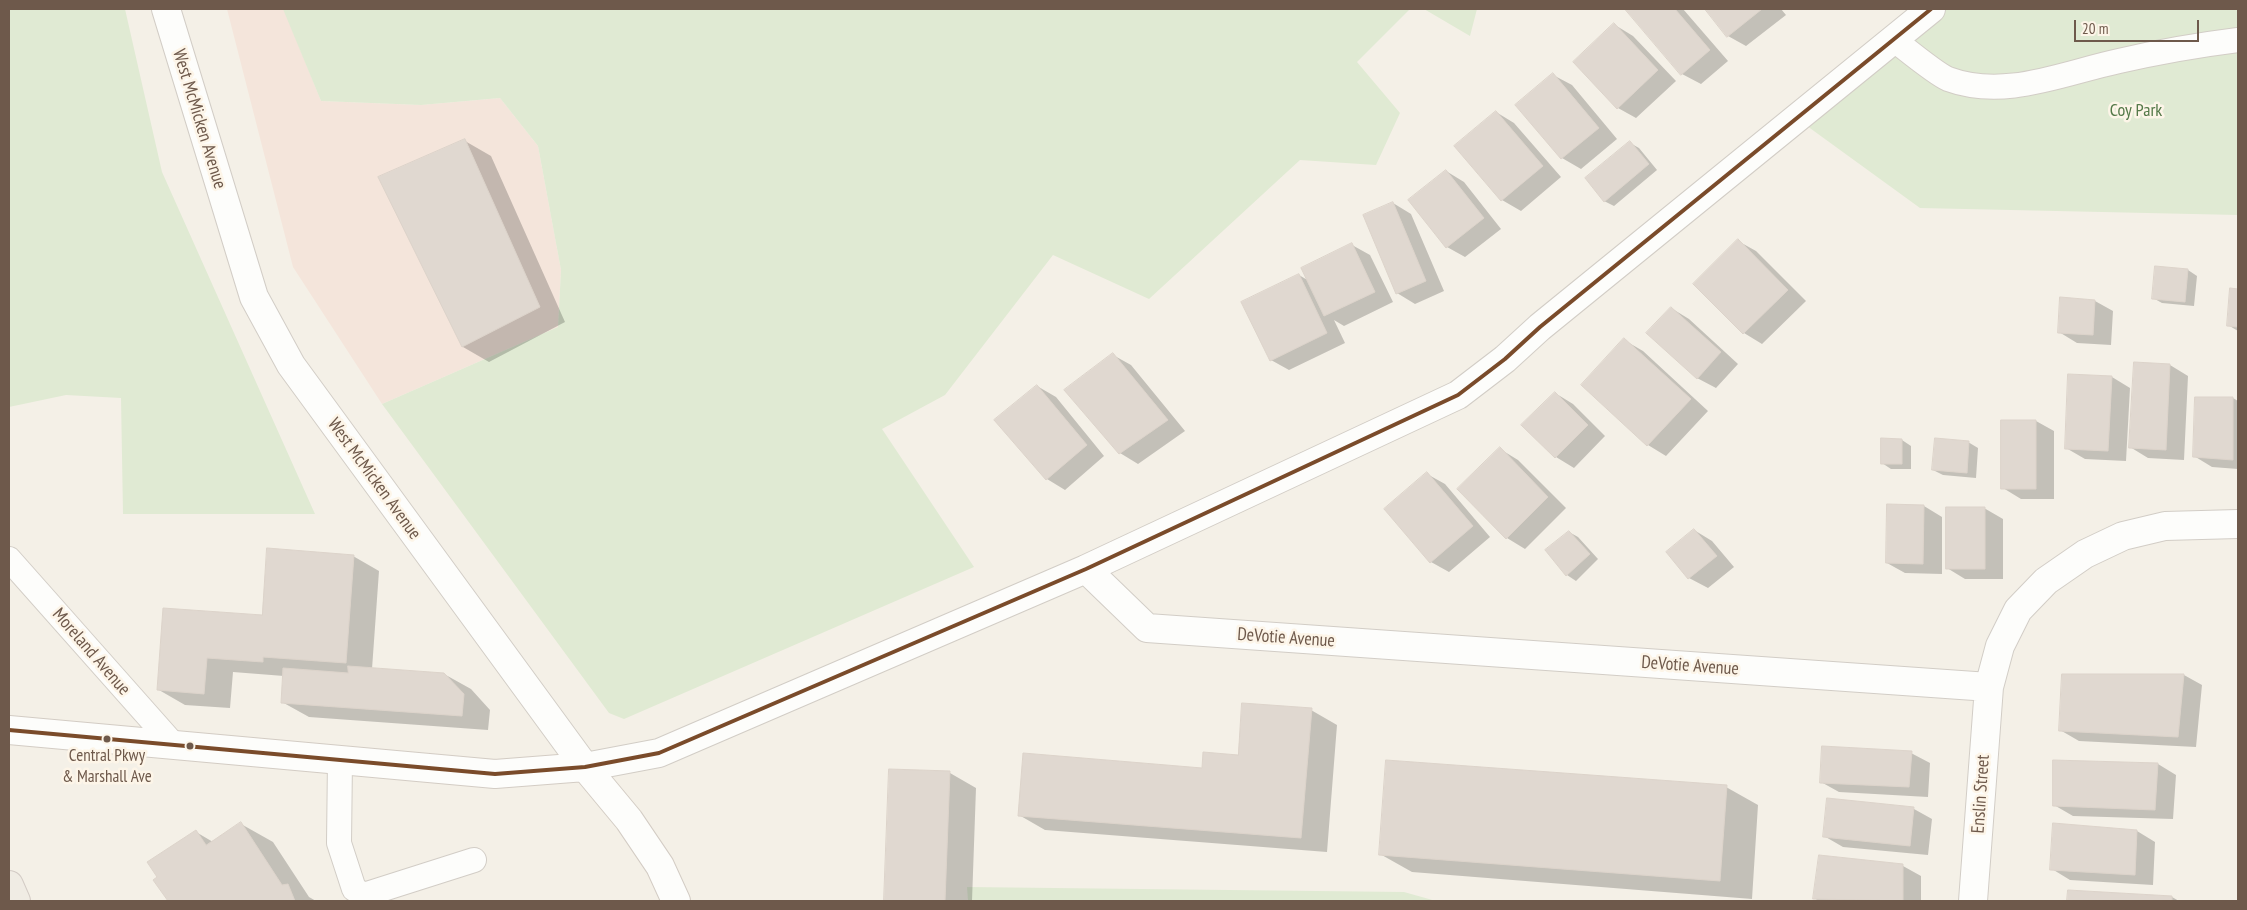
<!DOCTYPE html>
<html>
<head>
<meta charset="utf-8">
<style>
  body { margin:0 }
  #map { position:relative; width:2247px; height:910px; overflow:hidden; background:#f4f0e7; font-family:"PT Sans Narrow",sans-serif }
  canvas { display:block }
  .frame { position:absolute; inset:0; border:10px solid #6e594b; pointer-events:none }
  .scale { position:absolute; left:2074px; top:20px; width:125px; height:22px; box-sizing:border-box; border:2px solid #6e594b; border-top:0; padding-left:6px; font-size:15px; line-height:18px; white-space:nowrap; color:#6e594b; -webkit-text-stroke:4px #fdf5e8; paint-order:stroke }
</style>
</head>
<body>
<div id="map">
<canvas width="2247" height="910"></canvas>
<div class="frame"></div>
<div class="scale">20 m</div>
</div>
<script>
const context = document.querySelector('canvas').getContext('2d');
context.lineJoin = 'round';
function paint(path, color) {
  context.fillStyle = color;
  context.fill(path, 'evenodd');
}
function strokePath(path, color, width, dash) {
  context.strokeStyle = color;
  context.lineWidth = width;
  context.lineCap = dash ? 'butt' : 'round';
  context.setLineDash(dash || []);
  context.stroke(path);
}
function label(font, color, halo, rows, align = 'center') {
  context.font = font + ' "PT Sans Narrow",sans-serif';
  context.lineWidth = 5;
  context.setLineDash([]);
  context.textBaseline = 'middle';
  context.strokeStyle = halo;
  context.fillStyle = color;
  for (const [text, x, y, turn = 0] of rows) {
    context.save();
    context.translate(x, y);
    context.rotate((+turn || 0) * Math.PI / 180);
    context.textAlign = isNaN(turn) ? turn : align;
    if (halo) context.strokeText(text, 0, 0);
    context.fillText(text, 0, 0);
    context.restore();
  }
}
paint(new Path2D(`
  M227 9H284L321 101 421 105 500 98 538 146 561 270 558 327 382 404 293 267Z`), '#f4e5db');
paint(new Path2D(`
  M9 9H125L162 172 315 514H123L121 398 66 395 9 407Z
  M283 9H1410L1357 62 1400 113 1376 165 1300 160 1149 299 1053 255 945 395 882 429 974 567 624 719 609 713 382 404 558 327 561 270 538 146 500 98 421 105 321 101Z
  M1424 9H1477L1470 36Z
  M1931 9H2238V215L1920 208 1796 118Z
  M967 887 1404 892 1436 901H968Z`), '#e0ead3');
paint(new Path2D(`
  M1626 9H1683L1728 61 1701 84 1682 74Z
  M1706 9H1781L1786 15 1746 46 1728 36Z
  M1615 25 1633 36 1676 81 1636 118 1618 108Z
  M1553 75 1572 85 1617 139 1581 169 1562 158 1517 105Z
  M1496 112 1514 123 1561 177 1521 211 1502 200 1456 146Z
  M465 141 491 156 565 322 489 362 463 347 380 177Z
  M1630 143 1639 148 1657 170 1614 206 1604 201Z
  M1446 171 1464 182 1501 229 1465 257 1447 247Z
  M1393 203 1411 214 1444 291 1415 304 1397 293Z
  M1738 241 1756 251 1806 301 1762 344 1744 333 1694 284Z
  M1352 245 1370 255 1393 302 1344 326 1334 320 1345 343 1289 370 1271 360 1299 275 1309 281Z
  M2156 268 2188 270 2197 276 2194 306 2162 303 2153 298Z
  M2232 290 2238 291V331L2228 325Z
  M2061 299 2095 301 2113 311 2111 345 2077 343 2059 332Z
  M1671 308 1689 319 1738 364 1716 388 1697 378Z
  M1624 340 1643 351 1708 411 1666 456 1648 445 1583 385Z
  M1113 355 1131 365 1185 431 1138 464 1120 453Z
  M2135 363 2170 365 2188 376 2184 460 2148 458 2130 447Z
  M2112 377 2130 388 2126 461 2085 459 2066 448Z
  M1037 386 1056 397 1104 456 1065 490 1047 479Z
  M1555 393 1573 404 1605 436 1574 468 1556 457 1523 425Z
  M2233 398 2238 401V469L2212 467 2194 456Z
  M2036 421 2054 431V499H2021L2003 488Z
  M1902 440 1911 446V469H1891L1882 463Z
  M1968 442 1978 448 1976 478 1943 475 1933 470Z
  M1500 449 1518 460 1566 508 1525 549 1507 538Z
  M1427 474 1445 484 1490 537 1449 572 1431 562Z
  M1924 506 1942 517V574L1905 573 1887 563Z
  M1984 508 2003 519V579H1965L1947 568Z
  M1694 530 1712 541 1734 567 1708 588 1689 578Z
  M1569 532 1578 537 1598 559 1576 581 1567 575Z
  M353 556 379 571 372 669 444 674 471 689 490 710 488 730 309 717 282 702 284 676 233 672 230 708 185 705 159 690Z
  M2184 675 2202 685 2196 747 2079 741 2060 730Z
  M1311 710 1337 725 1327 852 1045 830 1019 815 1203 769 1239 756Z
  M1911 753 1930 763 1928 797 1839 792 1821 782Z
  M2158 764 2176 775 2173 819 2073 816 2054 805Z
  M890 771 950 773 976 788 972 901H885Z
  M1726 787 1758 805 1752 899 1412 872 1380 854Z
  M1828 800 1914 809 1932 819 1928 855 1843 847 1824 836Z
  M241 824 273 842 309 897 316 901H170L155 880 196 832 213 842Z
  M2054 825 2137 831 2155 842 2153 885 2070 880 2052 869Z
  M1903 866 1921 876V901H1819L1814 898Z
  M2069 891 2172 897 2179 901H2068Z`), '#0003');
const building = new Path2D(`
  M1625 9H1675L1710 50 1681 75Z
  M1705 9H1762L1727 37Z
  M1614 23 1658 70 1617 109 1573 62Z
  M1553 73 1599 128 1561 159 1515 105Z
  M1496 111 1543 166 1501 201 1454 146Z
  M465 139 540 307 462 347 378 177Z
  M1630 141 1649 164 1604 202 1585 178Z
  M1446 170 1484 218 1446 248 1408 200Z
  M1393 202 1426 281 1396 294 1363 215Z
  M1738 239 1788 290 1743 334 1693 284Z
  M1352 243 1375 292 1324 316 1301 268Z
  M2155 266 2188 269 2185 302 2152 299Z
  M1299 274 1327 333 1270 361 1241 302Z
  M2230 288 2238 289V327L2227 326Z
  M2060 297 2095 300 2093 335 2058 333Z
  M1671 307 1721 352 1697 379 1646 333Z
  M1624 338 1691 399 1647 446 1581 385Z
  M1113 353 1168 420 1119 454 1064 390Z
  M2134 362 2170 364 2166 450 2129 448Z
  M2068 374 2112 376 2108 451 2065 449Z
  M1037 385 1087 445 1046 480 994 420Z
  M1555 392 1588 425 1555 458 1521 425Z
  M2195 397H2233V460L2193 457Z
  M2001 420H2036V489H2001Z
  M1881 438 1902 439V464H1881Z
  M1935 438 1969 441 1967 473 1932 470Z
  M1500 447 1548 497 1506 539 1457 489Z
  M1427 472 1473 526 1430 563 1384 509Z
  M1887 504 1924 505 1923 564 1886 563Z
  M1946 507H1985V569H1946Z
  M1694 529 1717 556 1688 579 1666 552Z
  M1569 531 1590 554 1566 576 1545 550Z
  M267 548 354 555 346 663 263 657V662L207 658 204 694 157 690 163 608 262 615Z
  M348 666 444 673 464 694 462 716 281 703 283 668 348 673Z
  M2062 674H2184L2178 737 2059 731Z
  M1242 703 1312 708 1301 838 1018 816 1023 753 1202 768 1203 752 1238 755Z
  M1822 746 1912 751 1909 787 1820 783Z
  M1386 760 1727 785 1720 881 1379 855Z
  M2053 760 2158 763 2155 810 2053 806Z
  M889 769 950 771 945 901H884Z
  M1827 798 1914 807 1910 846 1823 837Z
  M241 822 282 885 288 884 295 901H168L153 880 157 877 147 862 196 830 206 845Z
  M2053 823 2137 830 2135 875 2050 870Z
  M1819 855 1903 864V901L1813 899Z
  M2068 890 2172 896V901H2067Z`);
paint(building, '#e0d8d0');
strokePath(building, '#dcd3ca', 1);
const lane = new Path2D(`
  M1893 39C1906 49 1936 74 1948 79 2005 100 2063 73 2119 61 2158 52 2198 45 2238 40
  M9 559 173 744
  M340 760 339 843 354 889 364 895 474 860`);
const street = new Path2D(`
  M166 9 254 297 291 365 585 767 659 753 1086 569 1458 395 1505 359 1540 327 1931 9
  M1086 569 1147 628 1989 687
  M1973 901 1989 687 2000 646 2018 610 2046 581 2085 554 2123 536 2165 526 2238 524`);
const secondary = new Path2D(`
  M9 730 495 774 585 767 629 820 660 866 676 901`);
const primary = new Path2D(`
  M9 885 16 901`);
strokePath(lane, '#d2cdc6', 26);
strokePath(street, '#d2cdc6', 30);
strokePath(secondary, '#d3ccc4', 30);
strokePath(primary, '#d3cbc5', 30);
strokePath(lane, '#fdfdfb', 24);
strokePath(street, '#fdfdfb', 28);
strokePath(secondary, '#fdfdfb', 28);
strokePath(primary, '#f0ece4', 28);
strokePath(new Path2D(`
  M9 730 495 774 585 767 659 753 1086 569 1458 395 1505 359 1540 327 1931 9`), '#7a4b2a', 4);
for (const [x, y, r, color] of [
  [107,739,4.5,"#6e594b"],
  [190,746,4.5,"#6e594b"]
]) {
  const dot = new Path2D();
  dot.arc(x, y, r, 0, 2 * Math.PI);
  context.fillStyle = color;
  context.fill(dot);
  strokePath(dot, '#fdf5e8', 2);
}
label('17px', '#6e594b', '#fdf5e8', [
  ["Central Pkwy",107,756],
  ["& Marshall Ave",107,777]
]);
label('18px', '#547948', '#fdf5e8', [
  ["Coy Park",2136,111]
]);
label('18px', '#6e594b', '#fdf5e8', [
  ["West McMicken Avenue",199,119,73],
  ["West McMicken Avenue",374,479,54],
  ["DeVotie Avenue",1286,638,4],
  ["Moreland Avenue",91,652,49],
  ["DeVotie Avenue",1690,666,4],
  ["Enslin Street",1981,794,-86]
]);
</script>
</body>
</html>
